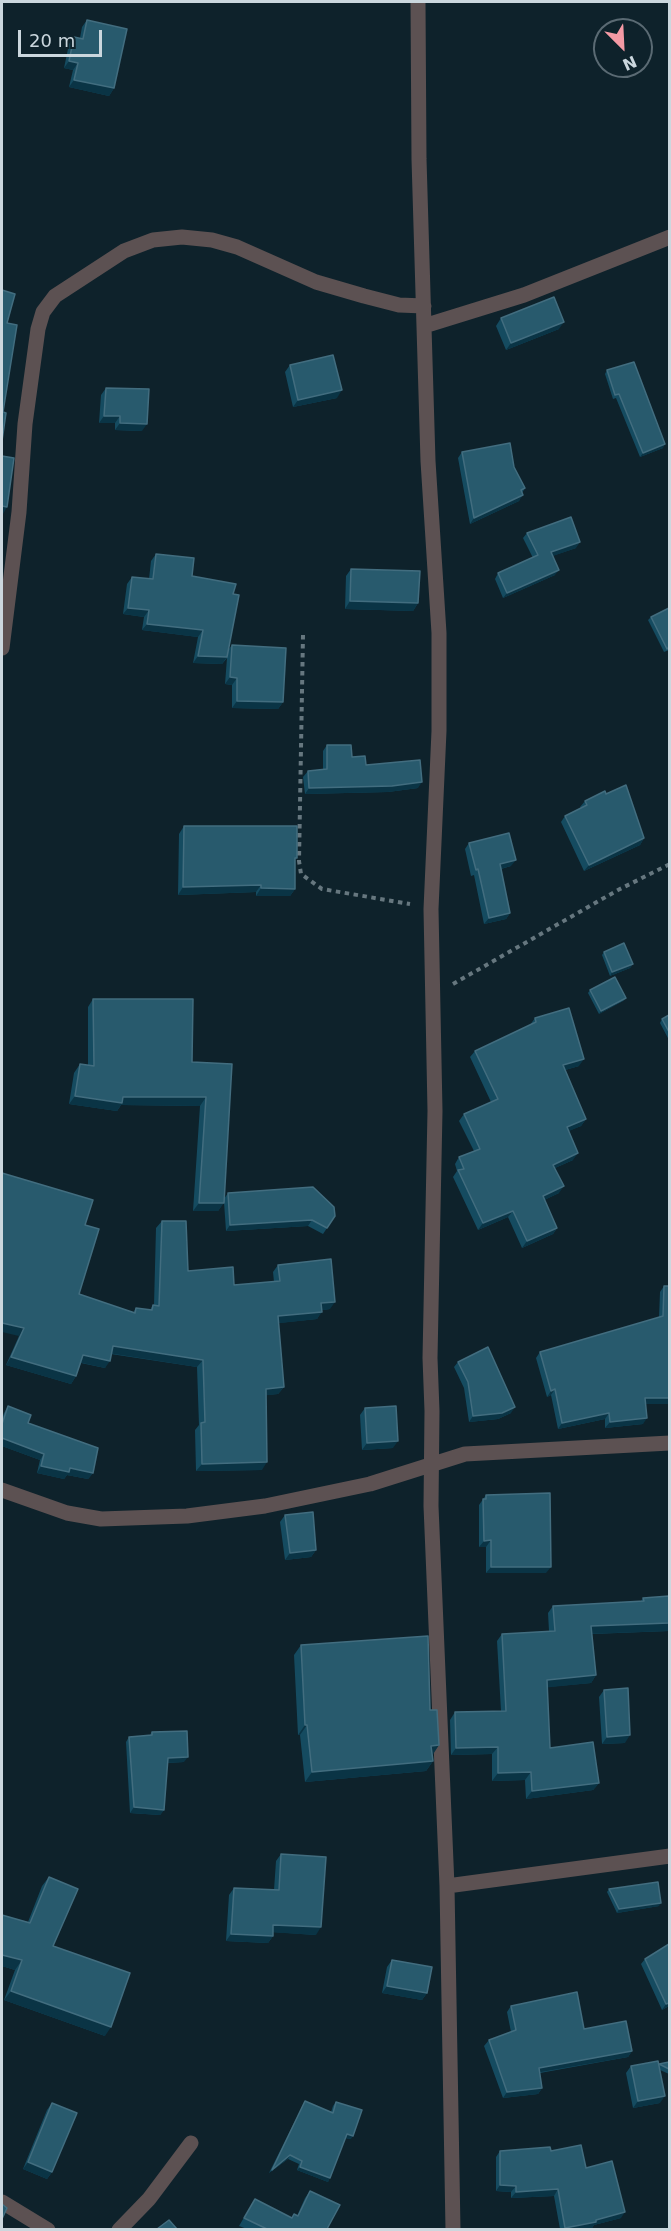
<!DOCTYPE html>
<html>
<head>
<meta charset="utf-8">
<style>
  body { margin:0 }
  #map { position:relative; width:671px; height:2231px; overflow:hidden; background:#0e222b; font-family:"DejaVu Sans",sans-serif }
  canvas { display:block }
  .frame { position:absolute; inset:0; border:3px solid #cbd7de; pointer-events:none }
  .north { position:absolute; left:593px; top:18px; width:60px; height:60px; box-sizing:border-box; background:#0e222b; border:2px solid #5a6a73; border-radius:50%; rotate:156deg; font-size:16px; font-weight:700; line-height:24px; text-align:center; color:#cbd7de }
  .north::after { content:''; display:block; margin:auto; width:21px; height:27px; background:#f49aa5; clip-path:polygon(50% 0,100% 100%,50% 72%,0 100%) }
  .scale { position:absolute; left:18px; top:30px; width:84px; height:27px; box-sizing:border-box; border:3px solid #cbd7de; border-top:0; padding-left:8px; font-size:18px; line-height:21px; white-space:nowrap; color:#cbd7de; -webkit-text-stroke:4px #0e222b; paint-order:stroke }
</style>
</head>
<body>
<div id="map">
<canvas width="671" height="2231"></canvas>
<div class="frame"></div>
<div class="north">N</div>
<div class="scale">20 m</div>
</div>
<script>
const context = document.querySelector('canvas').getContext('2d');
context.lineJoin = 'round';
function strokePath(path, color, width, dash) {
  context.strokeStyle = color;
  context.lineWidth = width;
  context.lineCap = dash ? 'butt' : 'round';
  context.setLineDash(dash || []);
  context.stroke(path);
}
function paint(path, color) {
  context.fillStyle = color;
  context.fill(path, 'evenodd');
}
strokePath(new Path2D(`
  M303 635 299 861 301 874 322 889 410 904
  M453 984 618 890 670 864`), '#66777f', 4, [4.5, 4.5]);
strokePath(new Path2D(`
  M418 2 419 159 428 461 439 633V731L431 909 435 1111 430 1358 432 1411 431 1506 447 1886 453 2230
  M424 326 524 295 670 237
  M2 648 19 512 25 424 38 329 43 312 55 296 124 251 153 240 182 237 212 240 237 247 316 282 364 296 399 305 424 306
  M2 1490 67 1513 101 1519 187 1516 265 1506 370 1484 465 1454 670 1443
  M447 1886 670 1856
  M2 2202 48 2230
  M119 2230 149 2199 191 2143`), '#5c5152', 15);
paint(new Path2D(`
  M87 20 114 88 109 96 69 87 73 70 64 68 69 44 74 37 80 38 82 27Z
  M501 318 559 329 506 350 496 326Z
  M290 365 337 398 293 407 285 372Z
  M607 370 663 448 640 457 616 398 613 399 605 374Z
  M106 388 142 431 115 430V423H99L101 395Z
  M462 452 514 467 525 488 522 493 519 501 470 524 458 458Z
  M527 533 576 548 552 556 555 575 503 598 495 579 498 573 533 558 523 538Z
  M156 554 192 576 233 594 228 650 232 645 283 702 278 709 232 708V685L225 684 227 658 222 664 193 663 198 637 142 630 144 617 123 614 127 584 132 577 149 579 151 561Z
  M351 569 418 603 413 611 345 609 346 576Z
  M669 608V650L664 652 648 620 651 617Z
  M327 745 352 757 366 765 418 788 388 792 305 794 303 777 308 771 323 769V751Z
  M585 801 644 838 640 845 584 871 561 822 565 816 581 808 580 807Z
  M184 826 295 861V889L290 896H256V892L178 895 179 834Z
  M469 843 511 866 501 869 510 913 506 919 484 924 474 875 471 876 465 849Z
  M604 952 633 964 630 968 610 976 602 955Z
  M590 990 626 998 623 1001 599 1014 588 993Z
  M93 999 192 1062 232 1064 224 1199 228 1193 335 1216 323 1234 308 1226 226 1231 224 1202 218 1211H193L200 1106 121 1105 117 1111 69 1104 74 1073 80 1064 88 1065V1007Z
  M669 1015V1040L660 1023 662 1019Z
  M535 1018 579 1066 565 1070 586 1119 581 1126 568 1131 573 1160 555 1168 559 1193 544 1200 557 1228 553 1234 522 1248 508 1217 478 1230 453 1177 457 1171 455 1164 459 1157 474 1151 459 1121 464 1114 491 1102 470 1057 475 1051 530 1025Z
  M162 1221 188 1271 234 1285 274 1282 273 1272 278 1265 330 1309 322 1310 317 1319 278 1323 284 1387 278 1394 266 1395 262 1470 196 1471 195 1430 199 1425 197 1367 111 1354 105 1368 81 1363 76 1376 71 1384 6 1365 19 1336 85 1225 79 1294 133 1313 136 1308 150 1310 153 1305H154L156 1228Z
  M664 1286H669V1404H646L643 1424 605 1428V1419L558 1429 551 1395 547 1397 536 1358 540 1352 659 1318 660 1292Z
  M458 1362 511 1413 498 1419 469 1422 464 1388 454 1367Z
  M8 1406 28 1423 93 1473 88 1479 67 1475 64 1479 37 1473 40 1460 2 1446V1419L4 1413Z
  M365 1408 393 1448 362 1450 360 1415Z
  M486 1495 546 1573H486V1547H479V1505Z
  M285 1515 316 1550 311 1557 285 1560 280 1522Z
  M643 1598 669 1631 592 1634 596 1675 591 1683 547 1687 550 1748 599 1783 593 1790 526 1799 525 1780 492 1781V1754L451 1755 450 1720 455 1712 501 1711 497 1641 502 1634 549 1631 548 1613 553 1606 641 1601Z
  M301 1645 430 1710 433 1761 426 1771 305 1782 300 1735H298L294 1655Z
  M604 1690 625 1743 602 1744 599 1697Z
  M152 1732 184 1762 167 1763 164 1810 160 1815 130 1813 126 1742 129 1737 149 1736Z
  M281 1854 316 1935 273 1932V1936L268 1943 226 1941 229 1895 234 1888 274 1890 276 1861Z
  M49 1877 53 1946 105 2036 4 2000 15 1970 2 1966V1915L28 1922 42 1886Z
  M609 1889 659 1906 617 1913 607 1892Z
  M645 1959 669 2006 662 2010 641 1964Z
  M392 1960 427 1993 422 2000 382 1993 387 1967Z
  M511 2006 584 2029 632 2051 628 2057 540 2073 542 2088 538 2094 503 2098 484 2046 489 2040 511 2032 507 2012Z
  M669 2062V2074L660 2070V2103L633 2108 626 2073 631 2066 659 2064Z
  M305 2101 331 2112 333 2106 336 2102 351 2139 345 2138 328 2182 297 2170 299 2164 288 2159 269 2173Z
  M52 2103V2172L47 2179 23 2169 47 2110Z
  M500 2151H551L586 2168 621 2218 594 2225 592 2228 586 2229H560L554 2196 511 2198V2192L496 2191V2157Z
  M310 2191 327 2229H247L239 2226 255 2199 291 2218 294 2214 297 2216 305 2198Z`), '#154b60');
paint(new Path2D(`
  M69 61 78 63 73 70 64 68Z
  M74 80 114 88 109 96 69 87Z
  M564 322 559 329 506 350 511 343Z
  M342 390 337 398 293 407 298 400Z
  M104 416H120L115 423H99Z
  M120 423 147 424 142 431 115 430Z
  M665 444 663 448 640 457 643 453Z
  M523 495 519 501 470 524 474 518Z
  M2 506 7 507 3 514 2 513Z
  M580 542 576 548 547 558 551 552Z
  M559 570 555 575 503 598 507 593Z
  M350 601 418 603 413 611 345 609Z
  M128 608 149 610 144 617 123 614Z
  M147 624 203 630 198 637 142 630Z
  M198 656 227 657 222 664 193 663Z
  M230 677 237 678 232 685 225 684Z
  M237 701 283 702 278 709 232 708Z
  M422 782 418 788 388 792 305 794 309 788Z
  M644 838 640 845 584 871 589 865Z
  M516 860 511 866 496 870 500 864Z
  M261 885 256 892 178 895 183 887Z
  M261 888 295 889 290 896H256Z
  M510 913 506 919 484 924 489 918Z
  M633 964 630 968 610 976 612 972Z
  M626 998 623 1001 599 1014 601 1011Z
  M584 1059 579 1066 558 1072 563 1065Z
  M75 1096 123 1097H206L200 1106 121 1105 117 1111 69 1104Z
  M586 1119 581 1126 562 1134 567 1127Z
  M578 1153 573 1160 548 1171 553 1165Z
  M564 1186 559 1193 538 1203 543 1196Z
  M199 1203H224L218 1211H193Z
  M513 1211 508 1217 478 1230 483 1223Z
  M312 1220 308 1226 226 1231 230 1225Z
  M557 1228 553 1234 522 1248 527 1241Z
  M335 1302 330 1309 316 1311 321 1303Z
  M322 1312 317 1319 272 1324 278 1316Z
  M2 1323 24 1328 19 1336 2 1332Z
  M113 1346 203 1360 197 1367 108 1353Z
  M83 1355 110 1361 105 1368 78 1362Z
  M11 1357 76 1376 71 1384 6 1365Z
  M284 1387 278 1394 260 1396 266 1389Z
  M555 1389 551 1395 547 1397 551 1391Z
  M645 1398H669V1404H641Z
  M515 1407 511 1413 498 1419 469 1422 473 1416Z
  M609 1413 605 1419 558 1429 562 1423Z
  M647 1418 643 1424 605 1428 610 1422Z
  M2 1438 44 1454 40 1460 2 1446Z
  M398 1441 393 1448 362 1450 367 1443Z
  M267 1462 262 1470 196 1471 202 1464Z
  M41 1466 70 1468 93 1473 88 1479 67 1475 64 1479 37 1473Z
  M491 1540 486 1547H479L484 1541Z
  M316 1550 311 1557 285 1560 290 1553Z
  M491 1567H551L546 1573H486Z
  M669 1623V1631L586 1634 591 1626Z
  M596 1675 591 1683 542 1688 547 1680Z
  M305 1725H307L300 1735H298Z
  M630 1735 625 1743 602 1744 607 1737Z
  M439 1745 432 1756 431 1746Z
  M498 1747 492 1754 451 1755 456 1748Z
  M188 1757 184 1762 164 1763 168 1758Z
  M433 1761 426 1771 305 1782 312 1772Z
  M531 1772 525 1780 492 1781 498 1773Z
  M599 1783 593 1790 526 1799 532 1791Z
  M134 1807 164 1810 160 1815 130 1813Z
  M661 1903 659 1906 617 1913 619 1909Z
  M273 1925 321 1927 316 1935 268 1932Z
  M231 1934 273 1936 268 1943 226 1941Z
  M2 1955 22 1960 15 1970 2 1966Z
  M387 1986 427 1993 422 2000 382 1993Z
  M11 1991 111 2027 105 2036 4 2000Z
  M669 2003V2006L662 2010 666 2004Z
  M632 2051 628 2057 535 2073 539 2068Z
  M542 2088 538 2094 503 2098 507 2092Z
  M665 2096 660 2103 633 2108 638 2101Z
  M347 2134 353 2136 351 2139 344 2138Z
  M290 2155 288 2159 269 2173 272 2170Z
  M28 2162 52 2172 47 2179 23 2169Z
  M300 2167 330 2178 328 2182 297 2170Z
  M500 2185 516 2186 511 2192 496 2191Z
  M558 2189 554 2196 511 2198 516 2192Z
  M625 2212 621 2218 594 2225 592 2228 586 2229H565V2228Z`), '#0a3445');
const building = new Path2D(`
  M87 20 127 29 114 88 74 80 78 63 69 61 74 37 83 39Z
  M2 290 15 294 7 323 17 325 3 412 6 413 2 441Z
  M554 297 564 322 511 343 501 318Z
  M333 355 342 390 298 400 290 365Z
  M634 362 665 444 643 453 619 394 615 395 607 370Z
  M106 388 149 389 147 424 120 423V416H104Z
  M510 443 514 467 525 488 521 490 523 495 474 518 462 452Z
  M2 456 14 458 7 507 2 506Z
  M571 517 580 542 551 552 559 570 507 593 498 573 538 555 527 533Z
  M156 554 194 558 192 576 236 584 233 594 239 595 227 657 198 656 203 630 147 624 149 610 128 608 132 577 153 579Z
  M351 569 420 571 418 603 350 601Z
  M669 608V647L667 649 651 617Z
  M232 645 286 648 283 702 237 701V678L230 677Z
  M327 745H351L352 757 365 756 366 765 420 760 422 782 392 786 309 788 308 771 327 769Z
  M626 785 644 838 589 865 565 816 587 805 585 801 605 791 606 794Z
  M184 826H297V858H295V889L261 888V885L183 887Z
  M509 833 516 860 500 864 510 913 489 918 478 869 476 870 469 843Z
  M624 943 633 964 612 972 604 952Z
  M615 977 626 998 601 1011 590 990Z
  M93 999H193L192 1062 232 1064 224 1203H199L206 1097H123L122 1103 75 1096 80 1064 94 1066Z
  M569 1008 584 1059 563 1065 586 1119 567 1127 578 1153 553 1165 564 1186 543 1196 557 1228 527 1241 513 1211 483 1223 458 1170 464 1169 459 1157 480 1149 464 1114 498 1099 475 1051 536 1022 535 1018Z
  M669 1015V1032L662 1019Z
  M2 1173 93 1200 85 1225 99 1229 79 1294 135 1313 136 1308 152 1310 153 1305 159 1306 162 1221H186L188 1271 233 1267 234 1285 280 1281 278 1265 331 1259 335 1302 321 1303 322 1312 278 1316 284 1387 266 1389 267 1462 202 1464 201 1423 205 1422 203 1360 113 1346 110 1361 83 1355 76 1376 11 1357 24 1328 2 1323Z
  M313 1187 334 1207 335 1216 327 1228 312 1220 230 1225 228 1193Z
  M664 1286H669V1398H645L647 1418 610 1422 609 1413 562 1423 555 1389 551 1391 540 1352 663 1316Z
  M488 1347 515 1407 502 1413 473 1416 468 1382 458 1362Z
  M8 1406 31 1415 28 1423 98 1448 93 1473 70 1468 69 1472 41 1466 44 1454 2 1438V1424Z
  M396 1406 398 1441 367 1443 365 1408Z
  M550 1493 551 1567H491V1540L484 1541 483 1499H486V1495Z
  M313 1512 316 1550 290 1553 285 1515Z
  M669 1596V1623L591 1626 596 1675 547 1680 550 1748 593 1742 599 1783 532 1791 531 1772 498 1773V1747L456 1748 455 1712 506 1711 502 1634 555 1631 553 1606 644 1601 643 1598Z
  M428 1636 430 1710H437L439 1745 431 1746 433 1761 312 1772 307 1725H305L301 1645Z
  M628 1688 630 1735 607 1737 604 1690Z
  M187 1731 188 1757 168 1758 164 1810 134 1807 129 1737 152 1735V1732Z
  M281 1854 326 1857 321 1927 273 1925V1936L231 1934 234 1888 279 1890Z
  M49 1877 78 1889 53 1946 130 1973 111 2027 11 1991 22 1960 2 1955V1915L30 1923Z
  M658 1882 661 1903 619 1909 609 1889Z
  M669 1944V2003L666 2004 645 1959Z
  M392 1960 432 1967 427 1993 387 1986Z
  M577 1992 584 2029 626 2021 632 2051 539 2068 542 2088 507 2092 489 2040 516 2030 511 2006Z
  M658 2061 665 2096 638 2101 631 2066Z
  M669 2062V2069L659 2064Z
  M305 2101 333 2113 336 2102 362 2110 353 2136 347 2134 330 2178 300 2167 302 2161 290 2155 272 2170Z
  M52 2103 77 2113 52 2172 28 2162Z
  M581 2145 586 2168 612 2161 625 2212 596 2220V2222L565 2228 558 2189 516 2192V2186L500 2185V2151L550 2147 551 2151Z
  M310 2191 340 2205 327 2229H267L244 2218 255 2199 292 2218 294 2214 298 2216Z
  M2 2204 7 2208 2 2219Z
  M169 2220 177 2229H157Z`);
paint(building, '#285a6d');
strokePath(building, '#426d7f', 1.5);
</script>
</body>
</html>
